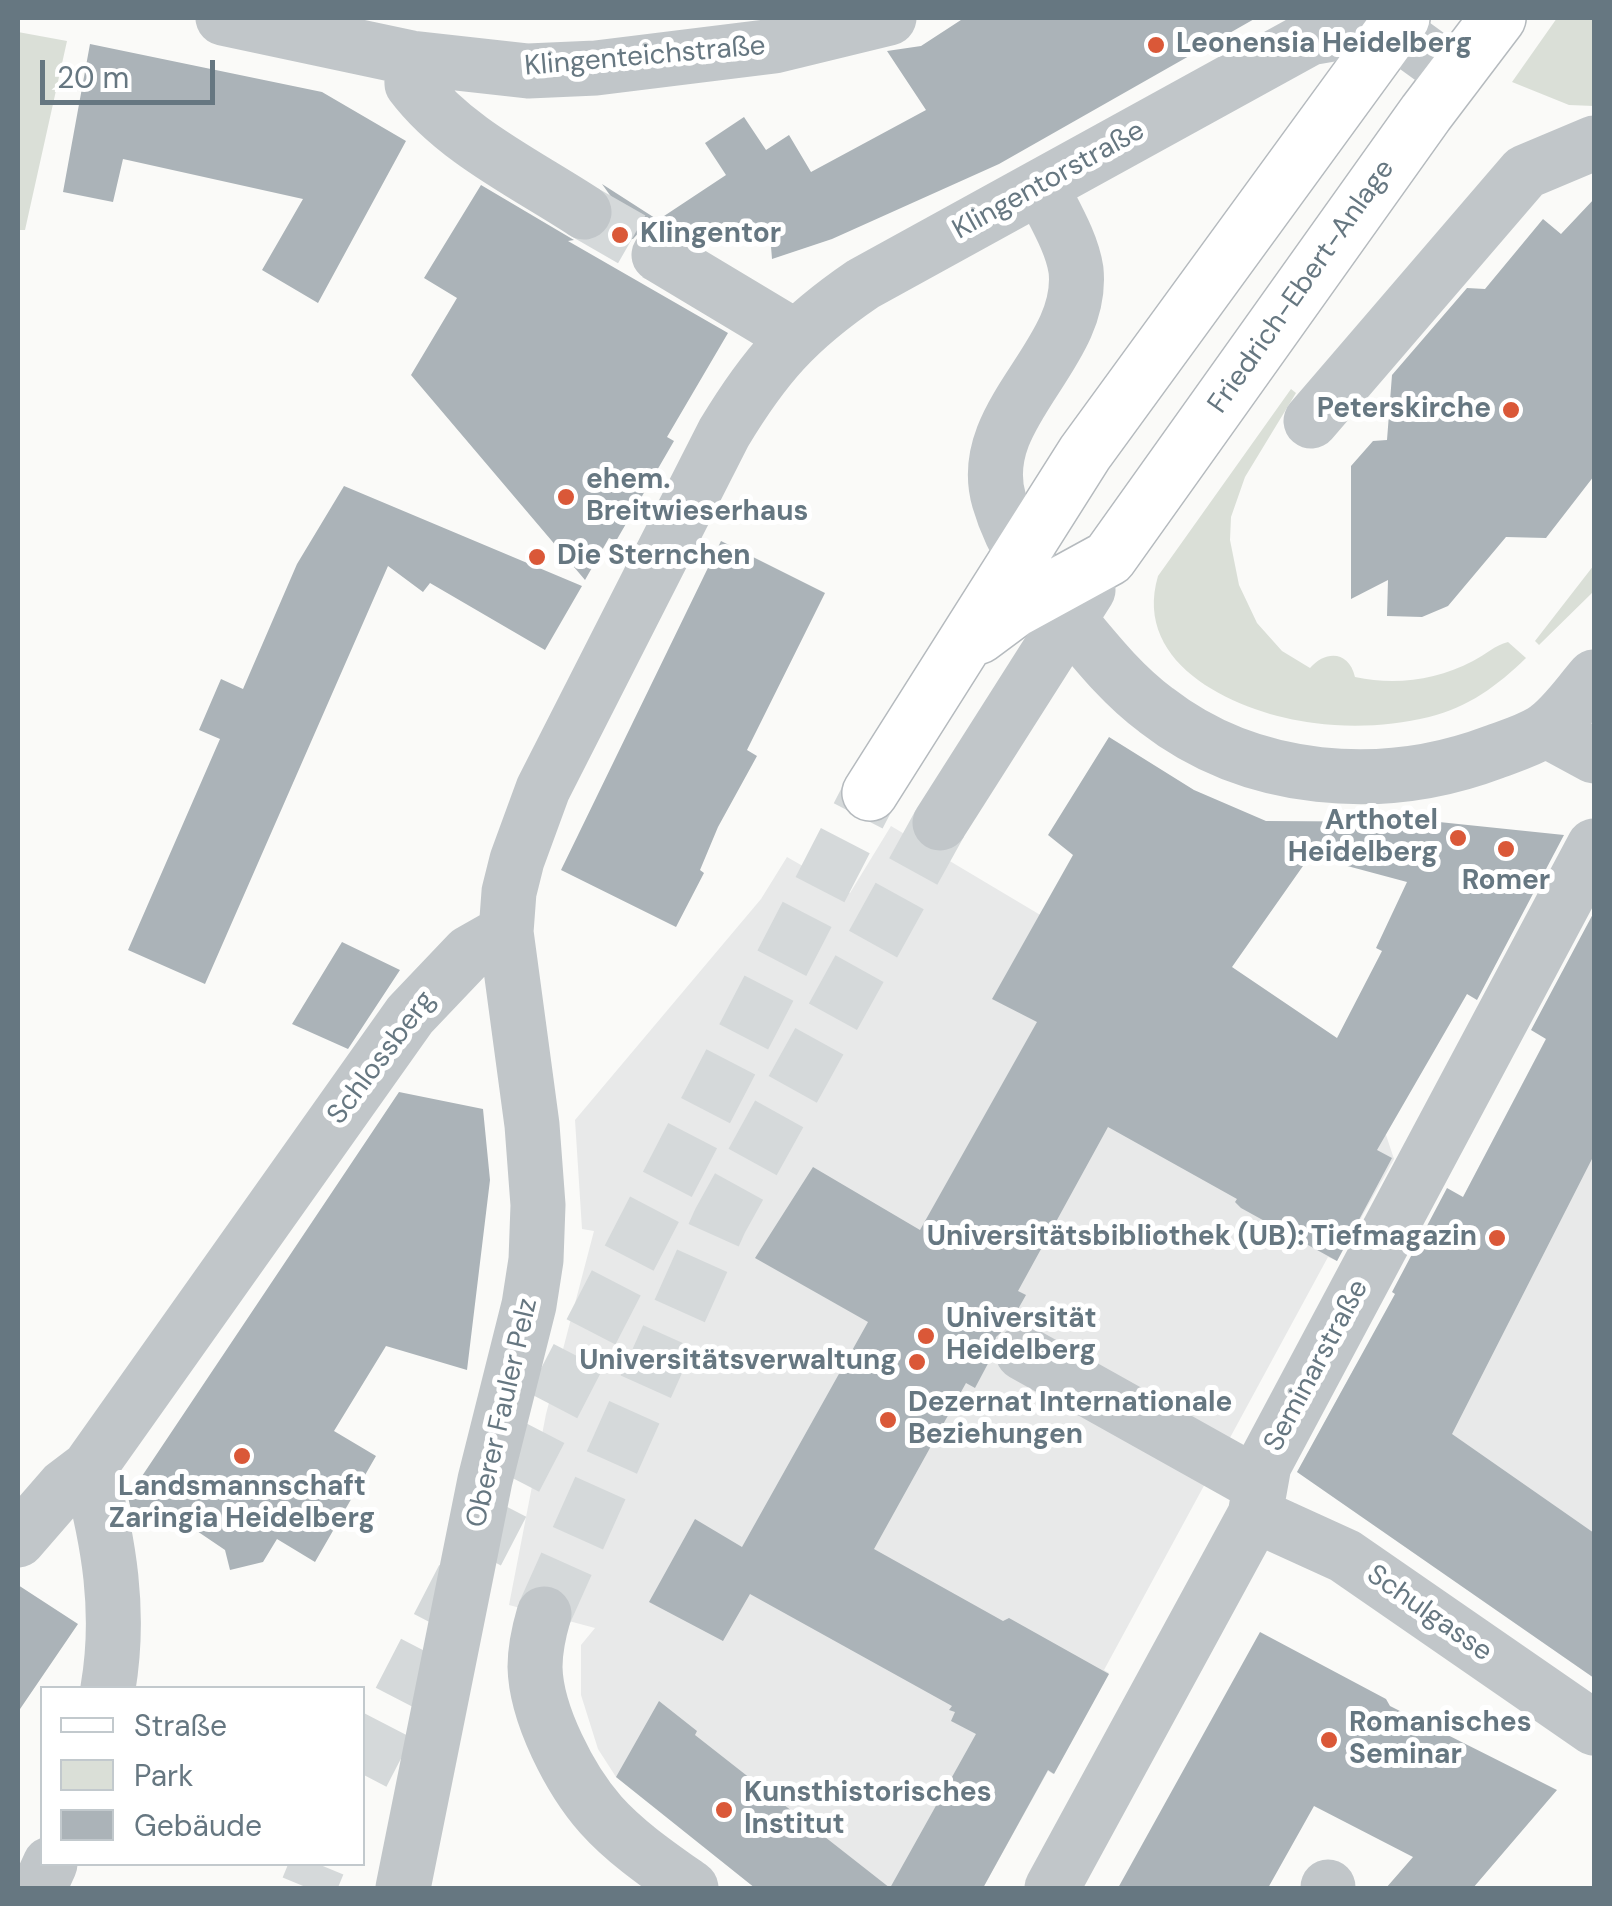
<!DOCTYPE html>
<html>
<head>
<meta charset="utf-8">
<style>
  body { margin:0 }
  #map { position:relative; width:1612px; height:1906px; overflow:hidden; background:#fafaf8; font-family:"DM Sans",sans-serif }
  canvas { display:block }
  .frame { position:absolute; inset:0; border:20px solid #667781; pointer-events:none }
  .legend { position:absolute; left:40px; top:1686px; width:325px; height:180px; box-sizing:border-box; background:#fff; border:2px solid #c2c9cd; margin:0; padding:12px 18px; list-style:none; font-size:30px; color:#667781 }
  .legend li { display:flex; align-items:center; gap:20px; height:50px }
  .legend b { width:50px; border:2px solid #c2c9cd }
  .scale { position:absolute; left:40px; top:60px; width:175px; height:45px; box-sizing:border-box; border:5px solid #667781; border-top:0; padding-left:12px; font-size:30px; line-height:35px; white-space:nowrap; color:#667781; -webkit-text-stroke:8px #fff; paint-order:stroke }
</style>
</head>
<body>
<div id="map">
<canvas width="1612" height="1906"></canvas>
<div class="frame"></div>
<ul class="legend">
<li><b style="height:12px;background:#fff"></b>Straße</li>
<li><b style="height:28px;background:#dadfd7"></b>Park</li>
<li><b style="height:28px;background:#abb3b8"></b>Gebäude</li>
</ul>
<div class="scale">20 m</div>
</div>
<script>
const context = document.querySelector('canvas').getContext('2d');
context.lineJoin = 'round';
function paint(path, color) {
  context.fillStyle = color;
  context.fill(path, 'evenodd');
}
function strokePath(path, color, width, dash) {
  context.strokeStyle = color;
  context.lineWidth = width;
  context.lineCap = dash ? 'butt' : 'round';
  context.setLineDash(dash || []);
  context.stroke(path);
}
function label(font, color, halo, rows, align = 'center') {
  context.font = font + ' "DM Sans",sans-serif';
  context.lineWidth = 10;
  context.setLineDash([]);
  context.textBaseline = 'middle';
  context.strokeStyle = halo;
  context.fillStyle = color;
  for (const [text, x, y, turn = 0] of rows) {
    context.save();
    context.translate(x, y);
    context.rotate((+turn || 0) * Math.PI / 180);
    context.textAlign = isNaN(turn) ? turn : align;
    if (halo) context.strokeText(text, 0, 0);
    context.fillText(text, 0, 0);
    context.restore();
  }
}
paint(new Path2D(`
  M891 826 1089 944 1369 1130 1386 1135 1394 1159 1337 1261 1328 1257 1104 1670 1109 1673 1053 1774 1048 1771 983 1888H755L616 1777 598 1749 581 1695V1645L595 1628 509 1605 546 1414 594 1231 582 1229 575 1120 761 899 787 857 850 893Z
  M1594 947V1678L1297 1472 1355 1367 1398 1321Z`), '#e8e9e9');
paint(new Path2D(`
  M1557 18H1594V106L1569 105 1512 82Z
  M18 32 67 41 25 230H18Z
  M1291 389 1296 393 1245 477 1231 517 1230 540 1239 585 1257 623 1282 651 1310 668C1326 650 1349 651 1355 677 1396 686 1436 680 1473 661 1485 655 1495 645 1508 642L1526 658C1497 686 1469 707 1429 717 1392 726 1352 728 1314 723 1241 714 1131 667 1158 576Z
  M1594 565V591L1539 645 1535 641Z`), '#dadfd7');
paint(new Path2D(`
  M964 18H1256L999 164 832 239 772 259 770 234 689 237 659 224 643 228 633 239 598 240 610 229 615 214 612 198 602 184 658 220 726 175 705 143 744 117 766 150 789 135 811 172 926 110 887 51 921 46Z
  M90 44 322 92 406 141 318 303 262 270 303 199 123 159 113 202 63 192Z
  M481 185 574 240 568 241 728 333 667 437 674 441 616 541 609 538 585 580 411 375 457 298 424 278Z
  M1594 199V476L1546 538 1506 537 1448 606 1422 617 1387 616 1388 580 1351 599V466L1373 441 1387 440 1392 375 1467 288 1485 289 1543 219 1561 234Z
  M344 486 582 586 545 650 430 583 423 592 388 566 205 984 128 950 220 739 199 730 221 679 243 689 297 564Z
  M721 541 825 593 747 750 757 756 718 827 700 870 704 873 676 927 561 870Z
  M1109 737 1194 790 1266 821 1439 822 1564 835 1477 1000 1467 994 1377 1150 1392 1158 1337 1261 1241 1208 1235 1202 1237 1199 1108 1127 1018 1291 1026 1295 1009 1325 996 1337 992 1356 975 1388 966 1383 874 1549 1003 1621 1009 1618 1109 1674 1054 1774 1048 1770 983 1888H755L616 1777 659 1701 697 1731 695 1735 890 1888 976 1734 951 1721 955 1712 949 1710 952 1706 750 1594 723 1641 649 1602 695 1519 742 1547 868 1322 755 1258 813 1167 920 1230 1037 1022 992 999 1073 855 1048 835ZM1310 856 1407 882 1376 948 1382 951 1337 1038 1232 967Z
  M1594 912V1155L1452 1434 1594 1533V1678L1297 1472 1395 1294 1392 1292 1447 1188 1463 1197 1546 1039 1531 1030Z
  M342 942 400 970 348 1049 292 1024Z
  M399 1092 483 1109 490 1180 467 1370 386 1346 334 1431 376 1456 315 1562 277 1539 263 1562 230 1570 225 1550 163 1508 132 1514 128 1497Z
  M18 1585 78 1624 18 1712Z
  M1260 1632 1386 1699 1390 1706 1557 1790 1473 1888H1386L1413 1857 1314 1806 1268 1888H1118Z`), '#abb3b8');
strokePath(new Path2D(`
  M584 212 659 255
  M544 1614 720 1221 940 823`), '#d5d9da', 55, [55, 28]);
strokePath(new Path2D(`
  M362 1774 870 793
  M308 1888 318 1864`), '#d5d9da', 55, [55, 28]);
const major = new Path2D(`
  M979 636 1014 610 1109 558 1426 113 1498 18
  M870 793 1085 453 1402 18`);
strokePath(major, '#b5babe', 58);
strokePath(new Path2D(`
  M223 18 411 58 528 71 596 68 774 46 889 18
  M411 58 412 84C454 140 526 174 584 212
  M1041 187C1053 212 1072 242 1076 270 1085 355 974 414 999 500 1013 549 1045 591 1077 629 1101 658 1125 687 1156 710 1251 784 1383 794 1494 752 1510 746 1527 741 1542 732 1562 720 1579 694 1594 677
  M659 255 794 336
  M1311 421 1525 172 1594 143
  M1546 730 1594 756
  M940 823 1088 590
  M1023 1353 1259 1485
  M89 1468C109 1542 121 1612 108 1688
  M1255 1515 1345 1556 1594 1728
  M18 1540 64 1487 89 1468 410 1015 469 953 506 932
  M544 1614C539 1631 535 1649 535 1667 536 1714 570 1780 601 1815 626 1843 660 1866 691 1888
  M39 1888 50 1864
  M403 1888 485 1480 529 1305 536 1260 538 1205 532 1125 506 932 509 892 517 860 543 789 724 433C765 365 797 329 863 284L1310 38 1362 29 1393 30 1455 75
  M1052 1888 1255 1515 1264 1465 1594 846
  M1328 1888V1887`), '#c1c6c9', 55);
strokePath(major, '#fff', 55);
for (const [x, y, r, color] of [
  [1156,45,10,"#da5838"],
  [620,235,10,"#da5838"],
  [1511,410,10,"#da5838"],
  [566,497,10,"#da5838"],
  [537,557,10,"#da5838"],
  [1458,838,10,"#da5838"],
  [1506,849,10,"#da5838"],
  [1497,1238,10,"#da5838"],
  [926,1336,10,"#da5838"],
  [917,1362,10,"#da5838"],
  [888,1420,10,"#da5838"],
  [242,1456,10,"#da5838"],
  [1329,1740,10,"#da5838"],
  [724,1810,10,"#da5838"]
]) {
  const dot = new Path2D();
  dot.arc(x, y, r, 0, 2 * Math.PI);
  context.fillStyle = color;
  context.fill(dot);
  strokePath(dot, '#fff', 4);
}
label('bold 28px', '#667781', '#fff', [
  ["Leonensia Heidelberg",1176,45],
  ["Klingentor",640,235],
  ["Peterskirche",1491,410,"right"],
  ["ehem.",586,481],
  ["Breitwieserhaus",586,513],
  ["Die Sternchen",557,557],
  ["Arthotel",1438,822,"right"],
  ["Heidelberg",1438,854,"right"],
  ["Romer",1506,882,"center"],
  ["Universitätsbibliothek (UB): Tiefmagazin",1477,1238,"right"],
  ["Universität",946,1320],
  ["Heidelberg",946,1352],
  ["Universitätsverwaltung",897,1362,"right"],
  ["Dezernat Internationale",908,1404],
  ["Beziehungen",908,1436],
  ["Landsmannschaft",242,1488,"center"],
  ["Zaringia Heidelberg",242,1520,"center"],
  ["Romanisches",1349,1724],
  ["Seminar",1349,1756],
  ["Kunsthistorisches",744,1794],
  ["Institut",744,1826]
], 'left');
label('28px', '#667781', '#fff', [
  ["Klingenteichstraße",645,57,-5],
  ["Klingentorstraße",1049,181,-29],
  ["Friedrich-Ebert-Anlage",1302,287,-55],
  ["Schlossberg",382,1058,-53],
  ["Seminarstraße",1317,1366,-62],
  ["Oberer Fauler Pelz",503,1413,-77],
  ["Schulgasse",1429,1614,35]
]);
</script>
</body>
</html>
